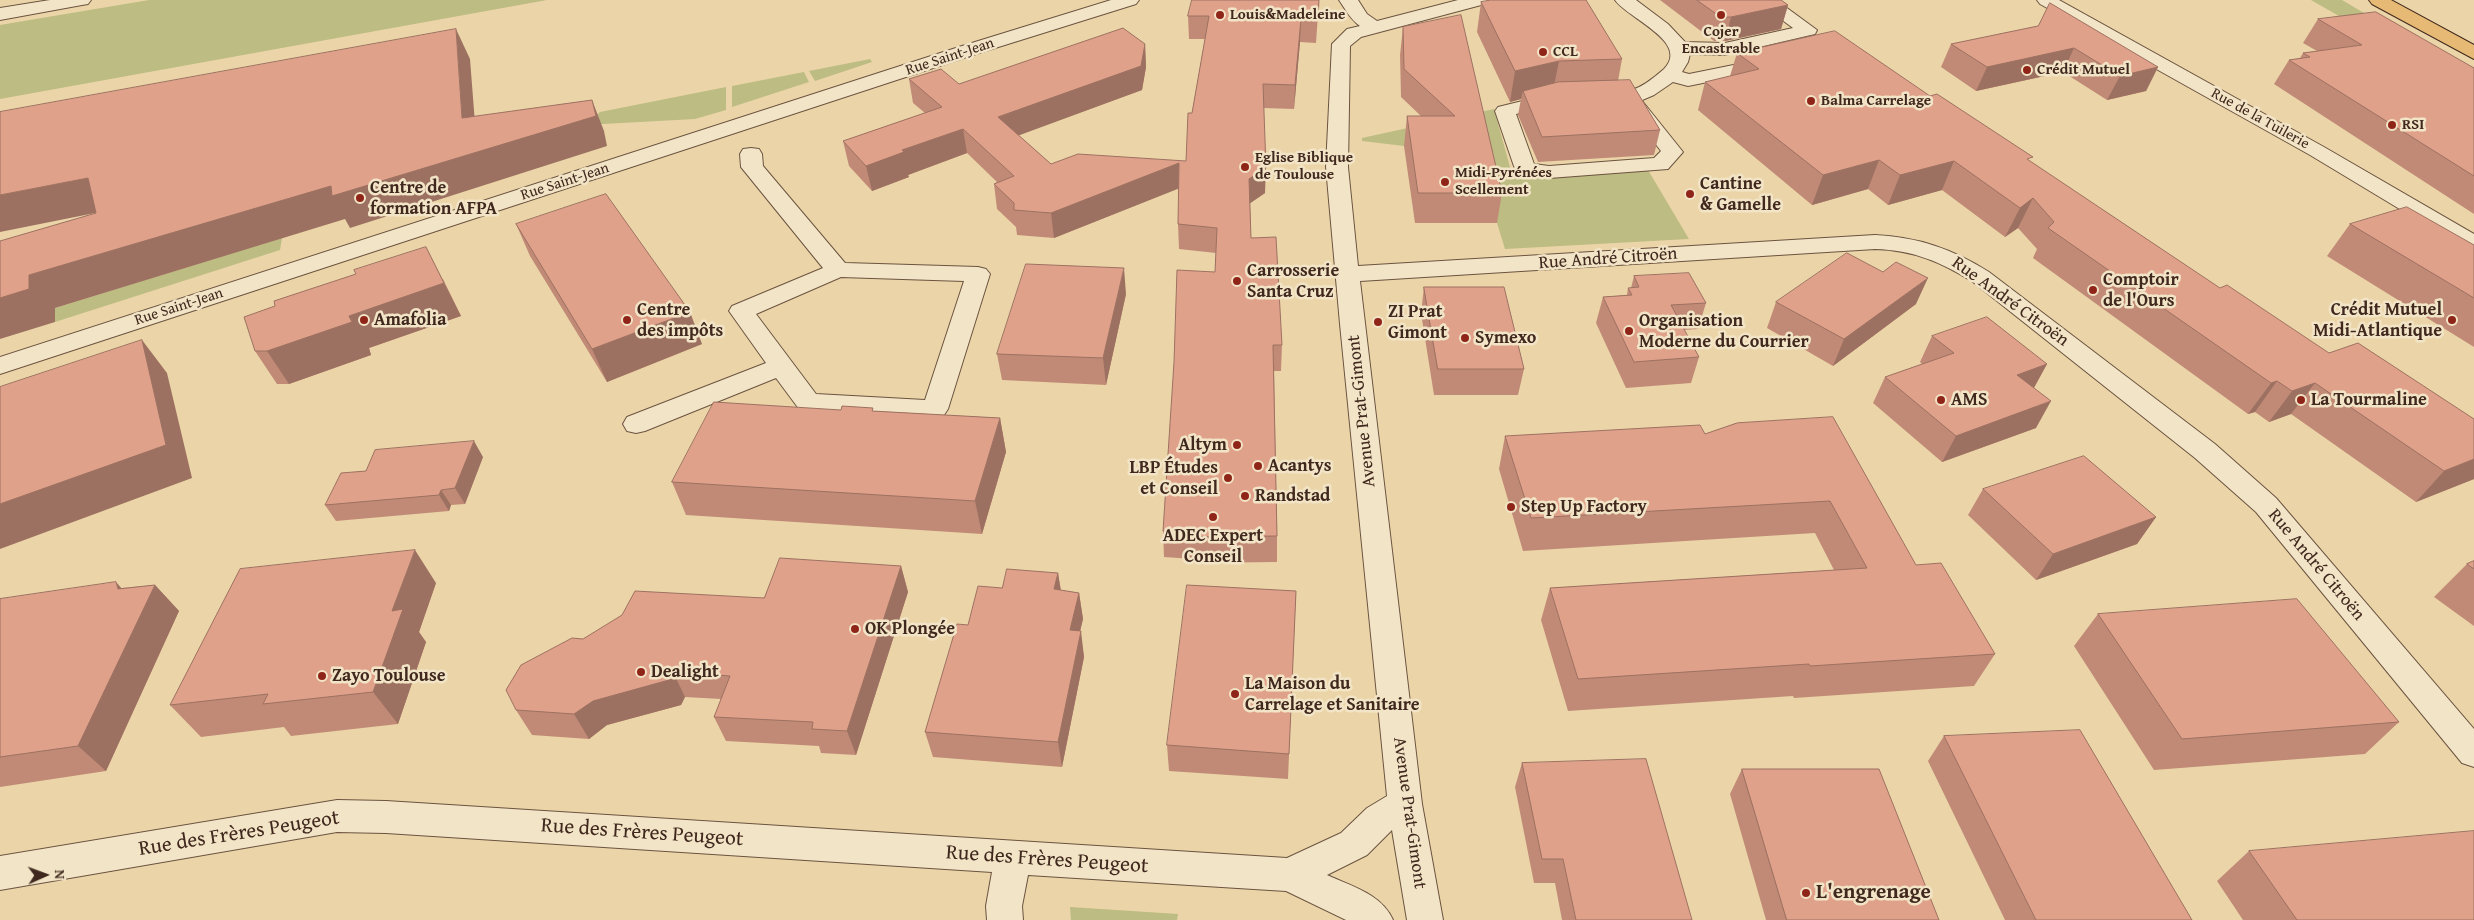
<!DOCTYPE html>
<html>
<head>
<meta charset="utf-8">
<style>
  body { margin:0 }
  #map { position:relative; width:2474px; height:920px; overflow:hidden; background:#ebd5a8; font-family:"Gentium Book Plus",serif }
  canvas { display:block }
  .north { position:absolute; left:20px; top:850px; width:50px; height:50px; -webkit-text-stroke:4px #f2e4c6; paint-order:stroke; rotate:88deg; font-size:14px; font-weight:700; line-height:20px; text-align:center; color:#40281e }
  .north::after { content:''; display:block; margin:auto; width:18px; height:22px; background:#40281e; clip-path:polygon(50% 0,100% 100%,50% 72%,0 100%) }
</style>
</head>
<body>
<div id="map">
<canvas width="2474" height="920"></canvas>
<div class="north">N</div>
</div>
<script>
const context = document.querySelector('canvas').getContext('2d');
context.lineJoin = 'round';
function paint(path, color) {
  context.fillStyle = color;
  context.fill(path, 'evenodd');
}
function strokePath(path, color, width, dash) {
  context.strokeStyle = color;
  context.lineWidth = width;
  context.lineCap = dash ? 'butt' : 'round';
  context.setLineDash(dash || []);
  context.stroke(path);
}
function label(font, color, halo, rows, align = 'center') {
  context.font = font + ' "Gentium Book Plus",serif';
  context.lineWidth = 5;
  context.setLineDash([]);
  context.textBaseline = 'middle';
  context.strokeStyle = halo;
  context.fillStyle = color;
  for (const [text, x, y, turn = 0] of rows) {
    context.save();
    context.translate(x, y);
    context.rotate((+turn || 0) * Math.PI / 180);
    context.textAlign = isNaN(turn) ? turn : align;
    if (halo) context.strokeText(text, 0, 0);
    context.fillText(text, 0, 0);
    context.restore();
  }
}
paint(new Path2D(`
  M149 0H547L0 99V25Z
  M2311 0H2342L2376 20 2351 23Z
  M870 59 872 62 815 81 809 71Z
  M804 72 809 82 732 107V86Z
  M726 87V110L695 119 585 125 600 112Z
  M1494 109 1513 178 1648 170 1689 239 1505 249 1497 223 1404 146 1362 141V138Z
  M282 238 280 250 55 322V308Z
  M1070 907 1178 914 1177 920H1071Z`), '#bdbc83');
const minor = new Path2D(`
  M50 0H91L88 4 82 5 0 20V8Z
  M1111 0H1139L1136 4 976 54 0 374V357L962 46Z
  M1339 0H1358L1367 14 1377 21 1458 0H1488L1485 4 1361 37 1350 46 1348 167 1358 266 1875 235C1918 237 1953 249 1989 272L2215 444 2276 498 2474 729V767L2462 763 2256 512 2195 458 1973 282C1941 262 1913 250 1875 249L1360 281 1422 804 1443 920H1407L1392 830 1367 855 1327 875C1351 886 1382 894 1393 920H1346L1286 891 1028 875 1022 906 1023 920H987L986 906 992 872 386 833 337 832 0 890V856L337 800 386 801 1287 858 1341 833 1367 808 1387 796 1340 324 1326 167 1332 44 1347 29 1360 26C1350 19 1346 10 1339 0Z
  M1615 0H1636L1668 24 1685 42 1725 43 1793 28 1755 0H1776L1817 30 1815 34 1725 55 1690 54 1688 62 1682 72 1689 74 1768 58 1775 60 1778 64 1775 68 1768 70 1688 86 1673 82 1654 95 1640 101 1643 102 1683 152 1668 169 1549 178 1517 175 1495 111 1498 107 1555 93 1562 95 1565 99 1562 103 1516 114 1534 164 1549 166 1654 158 1661 151 1626 106 1628 103 1594 102 1591 98 1594 94C1606 91 1620 95 1632 90 1644 86 1655 77 1664 69 1691 42 1627 18 1615 0Z
  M2037 0H2059L2324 147 2474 234V251L2466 249 2310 155 2040 4Z
  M751 148 759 149 762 154 763 166 845 263 978 267 986 269 990 274 948 409 944 415 935 418 808 412 799 409 776 378 645 431 636 433 627 431 623 424 627 417 766 363 729 311 732 306 823 268 741 167 740 154 743 149ZM841 277 964 281 925 400 816 394 756 314Z`);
const major = new Path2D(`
  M2369 0H2391L2474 45V59L2372 4Z`);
strokePath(minor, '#6b5340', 2);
strokePath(major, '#40281e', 2);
paint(minor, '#f2e4c6');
paint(major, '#e6ba74');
paint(new Path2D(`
  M1319 0 1316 43 1300 42 1294 109 1263 108 1265 193 1250 203 1251 238 1282 345 1281 371H1274L1277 536V562L1193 563V559L1164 557 1163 531 1215 272 1216 253 1179 249 1178 224 1179 188 1054 238 1017 235 1016 227 997 209 994 184 997 182 967 153 908 175 909 177 872 191 849 166 843 141 925 113 913 103 909 79 959 84 1145 44 1146 67 1142 90 1018 135 1051 164 1186 161 1192 113 1205 39H1189L1188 16Z
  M1660 0H1781L1788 5 1781 29 1725 41H1714Z
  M1481 2 1622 59 1618 81 1660 130 1654 155 1538 162 1518 115 1521 99 1510 102 1477 32Z
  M2318 19 2474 68V214L2274 84 2289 60 2300 58 2303 53 2317 51 2303 43Z
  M2038 26 2158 67 2146 91 2107 100 2063 72 1976 91 1941 67 1951 44Z
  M1403 27 1502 193 1497 223H1415L1404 146 1407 116H1421L1401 97 1400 55Z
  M1737 53 1930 96 2031 162 2474 479 2416 502 2291 414 2269 422 2255 412 2248 414 2033 258 2037 249 2018 228 2005 237 1942 190 1888 205 1868 189 1812 205 1698 110 1705 82 1730 76Z
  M516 224 702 344 607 382 530 256Z
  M2350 224 2474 245V347L2327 256Z
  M1883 272 1916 304 1833 366 1767 328 1776 302Z
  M1634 276 1706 303 1698 329 1684 330 1699 357 1691 383 1626 388 1596 323 1603 297 1627 295 1628 288H1631Z
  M443 279 461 316 369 348 371 355 289 384H277L255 351Z
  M1424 287 1524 369 1518 395H1434L1421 313Z
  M1126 294 1106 385 1002 380 997 354Z
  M1932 336 2047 364 2034 388 2036 428 1942 462 1873 403 1885 377 1922 364 1920 362Z
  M874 411 1000 418 1006 452 982 534 686 515 672 482Z
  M1737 423 1916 565 1995 654 1974 686 1794 698 1793 696 1568 711 1541 620 1550 588 1834 570 1815 533 1523 551 1499 469 1505 436 1705 434Z
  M483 457 465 504 451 505 449 511 336 521 325 505 366 471Z
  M1983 489 2156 517 2137 544 2036 580 1968 515Z
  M2474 561V626L2434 597 2467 564Z
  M901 566 908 592 856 755 821 753 819 746 726 741 714 717 721 699 685 697 681 705 607 725 589 739 532 735 516 710 583 639Z
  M1058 573 1061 590 1079 593 1083 619 1080 631 1084 657 1062 767 933 757 925 732 968 625 1002 588Z
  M436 583 419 632 426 642 398 724 291 736 284 727 201 737 170 705Z
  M155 585 179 611 106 771 0 787V599Z
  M1296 591 1288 779 1169 771 1167 745Z
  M2098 614 2399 722 2365 754 2154 770 2074 646Z
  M1944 736 2192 920H2005L1928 761Z
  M1522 763 1692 920H1562L1555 883H1534L1515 787Z
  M1742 769 1939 920H1766L1730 794Z
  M2249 851 2474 920H2243L2217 881Z`), '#c18a77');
paint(new Path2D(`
  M1788 5 1781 29 1725 41 1731 17Z
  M1301 19 1300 42 1294 109 1295 85Z
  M456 29 470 59 477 149 462 118Z
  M1145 44 1146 67 1142 90 1001 142 998 117Z
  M2074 48 2063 72 1976 91 1987 67Z
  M1559 61 1553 91H1523L1521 99 1510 102 1515 71Z
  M2158 67 2146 91 2107 100 2120 76Z
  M592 100 604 131 607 146 350 228 345 219 55 308V322L0 339V298L29 275Z
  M963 129 967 153 908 175 909 177 872 191 866 166 902 150Z
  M1879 160 1868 189 1812 205 1823 175Z
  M1954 161 1942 190 1888 205 1900 175Z
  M1179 163 1180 188 1054 238 1051 213Z
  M1266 168 1265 193 1249 204V179Z
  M88 178 110 210 0 232V195Z
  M2033 198 2018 228 2005 237 2020 208Z
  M426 247 461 316 369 348 371 355 289 384 267 351 349 316Z
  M1124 268 1126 294 1106 385 1103 358Z
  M1928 278 1916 304 1833 366 1844 339Z
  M690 312 702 344 607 382 592 349Z
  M142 340 167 373 192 478 0 549V504Z
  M2047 364 2032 391 2017 375Z
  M2277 381 2255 412 2248 414 2271 383Z
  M2315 383 2291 414 2269 422 2292 391Z
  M2051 401 2036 428 1942 462 1956 436Z
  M1000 418 1006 452 982 534 975 501Z
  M474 441 483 457 465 504 455 488Z
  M2474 459V479L2416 502 2444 471Z
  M441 490 451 505 449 511 439 495Z
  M2156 517 2137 544 2036 580 2053 554Z
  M415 550 436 583 419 632 426 642 398 724 373 692 392 611Z
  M901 566 908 592 856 755 847 731Z
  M1058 573 1062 600 1054 589Z
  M116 582 140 609 155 585 179 611 106 771 78 746 118 589Z
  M1079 593 1083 619 1074 656 1070 630Z
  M1081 631 1084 657 1062 767 1058 742Z
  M673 672 685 697 681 705 607 725 589 739 574 714 593 701Z`), '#9d7161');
const building = new Path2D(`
  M1192 0H1319L1318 19H1301L1295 85 1263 84 1266 168 1249 179 1251 238 1276 237 1282 345H1273L1277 536 1192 537 1193 533 1163 531 1174 362 1177 270 1215 272 1217 228 1178 224 1179 163 1051 213 1014 210V203L994 184 1014 176 963 129 902 150 904 152 866 166 843 141 942 107 909 79 941 69 959 84 1123 28 1145 44 1141 66 998 117 1051 164 1078 154 1186 161 1188 113H1192L1209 16H1188Z
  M1491 0H1586L1622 59 1559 61 1515 71 1481 2Z
  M1697 0H1781L1788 5 1731 17H1721Z
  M2050 3 2158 67 2120 76 2074 48 1987 67 1951 44 2038 26Z
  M2376 12 2474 68V176L2289 60 2310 57 2303 53 2362 45 2318 19Z
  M1461 15 1502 193H1418L1407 116H1455L1404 69 1403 27Z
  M456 29 462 118 592 100 596 116 332 196 331 186 29 275V289L0 298V241L96 213 88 178 0 195V112Z
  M1835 31 1930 96 1937 94 2033 157 2027 159 2220 288 2227 285 2329 353 2358 343 2474 419V459L2444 471 2315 383 2292 391 2277 381 2271 383 2048 228 2054 222 2033 198 2020 208 1954 161 1900 175 1879 160 1823 175 1705 82 1759 69 1737 53Z
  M1630 80 1660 130 1542 137 1523 91 1558 82Z
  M606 194 690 312 592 349 516 224Z
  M2407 207 2474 245V298L2350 224Z
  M426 247 444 283 349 316 352 322 267 351H255L244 317 275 306 274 301 356 274 354 270Z
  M1847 253 1883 272 1896 262 1928 278 1844 339 1776 302Z
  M1026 264 1124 268 1103 358 997 354Z
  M1689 273 1706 303 1671 305 1699 357 1634 362 1603 297 1632 295 1628 288 1639 287 1634 276Z
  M1424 287H1504L1524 369H1438Z
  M1987 317 2047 364 2017 375 2051 401 1956 436 1885 377 1954 353 1932 336Z
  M142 340 166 445 0 504V387Z
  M714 402 841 410 842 406 873 408 872 411 1000 418 975 501 672 482Z
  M1833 417 1916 565 1941 563 1995 654 1810 666 1809 664 1578 679 1550 588 1867 568 1830 501 1531 518 1505 436 1700 425 1705 434 1737 423Z
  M474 441 455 488 441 490 439 495 325 505 341 473 366 471 375 450Z
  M2084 456 2156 517 2053 554 1983 489Z
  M415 550 392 611 403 609 373 692 263 704 268 694 170 705 240 569Z
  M780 558 901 566 847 731 812 729 813 722 714 717 730 676 673 672 669 680 593 701 574 714 516 710 506 690 521 665 572 638 583 639 622 615 635 591 764 598Z
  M2474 561V569L2467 564Z
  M1007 569 1058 573 1054 589 1079 593 1070 630 1081 631 1058 742 925 732 957 624 968 625 978 586 1002 588Z
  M116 582 118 589 155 585 78 746 0 757V599Z
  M1187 585 1296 591 1289 754 1167 745Z
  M2297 599 2399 722 2182 739 2098 614Z
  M2080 730 2192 920H2036L1944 736Z
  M1646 759 1692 920H1576L1563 859H1542L1522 763Z
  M1742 769H1879L1939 920H1787Z
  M2474 831V920H2297L2249 851Z`);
paint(building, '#e0a18a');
strokePath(building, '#9d7161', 1);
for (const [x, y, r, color] of [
  [1220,15,5,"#8f2418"],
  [1721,15,5,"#8f2418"],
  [1543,52,5,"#8f2418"],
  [2027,70,5,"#8f2418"],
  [1811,101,5,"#8f2418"],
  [2392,125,5,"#8f2418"],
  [1245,167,5,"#8f2418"],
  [1445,182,5,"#8f2418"],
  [1690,194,5,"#8f2418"],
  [360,198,5,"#8f2418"],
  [1237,281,5,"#8f2418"],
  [2093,290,5,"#8f2418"],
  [364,320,5,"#8f2418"],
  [627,320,5,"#8f2418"],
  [2452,320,5,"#8f2418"],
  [1378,322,5,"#8f2418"],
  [1629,331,5,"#8f2418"],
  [1465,338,5,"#8f2418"],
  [1941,400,5,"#8f2418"],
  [2301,400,5,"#8f2418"],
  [1237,445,5,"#8f2418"],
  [1258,466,5,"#8f2418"],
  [1228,478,5,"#8f2418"],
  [1245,496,5,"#8f2418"],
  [1511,507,5,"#8f2418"],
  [1213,517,5,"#8f2418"],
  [855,629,5,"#8f2418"],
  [641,672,5,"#8f2418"],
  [322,676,5,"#8f2418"],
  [1235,694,5,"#8f2418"],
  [1806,893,5,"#8f2418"]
]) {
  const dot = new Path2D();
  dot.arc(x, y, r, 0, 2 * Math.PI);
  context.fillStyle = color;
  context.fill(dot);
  strokePath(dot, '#f2e4c6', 2);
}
label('bold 15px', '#40281e', '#f2e4c6', [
  ["Louis&Madeleine",1230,15],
  ["Cojer",1721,32,"center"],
  ["Encastrable",1721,49,"center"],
  ["CCL",1553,52],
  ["Crédit Mutuel",2037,70],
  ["Balma Carrelage",1821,101],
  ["RSI",2402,125],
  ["Eglise Biblique",1255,158],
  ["de Toulouse",1255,175],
  ["Midi-Pyrénées",1455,173],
  ["Scellement",1455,190]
], 'left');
label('15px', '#40281e', '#f2e4c6', [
  ["Rue Saint-Jean",950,57,-18],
  ["Rue de la Tuilerie",2260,119,29],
  ["Rue Saint-Jean",565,182,-18],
  ["Rue Saint-Jean",179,307,-18]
]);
label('bold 18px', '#40281e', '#f2e4c6', [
  ["Cantine",1700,184],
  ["& Gamelle",1700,205],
  ["Centre de",370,188],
  ["formation AFPA",370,209],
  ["Carrosserie",1247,271],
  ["Santa Cruz",1247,292],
  ["Comptoir",2103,280],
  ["de l'Ours",2103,301],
  ["Centre",637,310],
  ["des impôts",637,331],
  ["Crédit Mutuel",2442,310,"right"],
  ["Midi-Atlantique",2442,331,"right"],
  ["ZI Prat",1388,312],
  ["Gimont",1388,333],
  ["Amafolia",374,320],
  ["Organisation",1639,321],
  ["Moderne du Courrier",1639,342],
  ["Symexo",1475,338],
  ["AMS",1951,400],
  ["La Tourmaline",2311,400],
  ["Altym",1227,445,"right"],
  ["Acantys",1268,466],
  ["LBP Études",1218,468,"right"],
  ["et Conseil",1218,489,"right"],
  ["Randstad",1255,496],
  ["Step Up Factory",1521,507],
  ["ADEC Expert",1213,536,"center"],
  ["Conseil",1213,557,"center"],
  ["OK Plongée",865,629],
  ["Dealight",651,672],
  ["Zayo Toulouse",332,676],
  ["La Maison du",1245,684],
  ["Carrelage et Sanitaire",1245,705]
], 'left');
label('18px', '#40281e', '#f2e4c6', [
  ["Rue André Citroën",1608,259,-4],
  ["Rue André Citroën",2010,302,36],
  ["Avenue Prat-Gimont",1362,411,-96],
  ["Rue André Citroën",2316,565,50],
  ["Avenue Prat-Gimont",1409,813,82]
]);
label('21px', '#40281e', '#f2e4c6', [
  ["Rue des Frères Peugeot",642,833,4],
  ["Rue des Frères Peugeot",239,834,-9],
  ["Rue des Frères Peugeot",1047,860,4]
]);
label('bold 21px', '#40281e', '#f2e4c6', [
  ["L'engrenage",1816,893]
], 'left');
</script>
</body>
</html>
